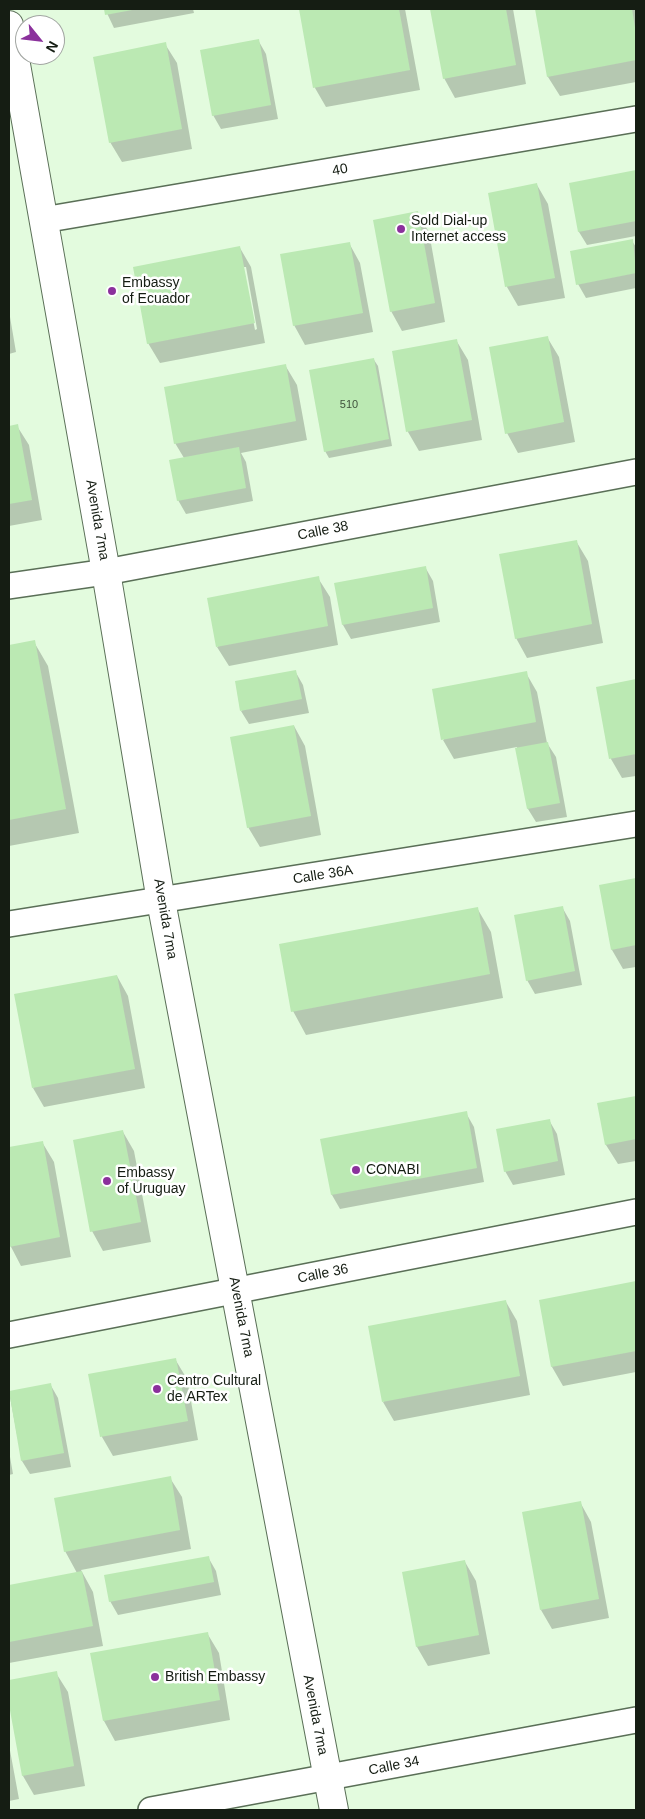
<!DOCTYPE html>
<html>
<head>
<meta charset="utf-8">
<style>
  body { margin:0 }
  #map { position:relative; width:645px; height:1819px; overflow:hidden; background:#e3fbde; font-family:Arial,sans-serif }
  canvas { display:block }
  .frame { position:absolute; inset:0; border:10px solid #151d13; pointer-events:none }
  .north { position:absolute; left:15px; top:15px; width:50px; height:50px; box-sizing:border-box; background:#fff; border:1px solid #a1a5a1; border-radius:50%; rotate:119deg; font-size:14px; font-weight:700; line-height:20px; text-align:center; color:#151d13 }
  .north::after { content:''; display:block; margin:auto; width:18px; height:22px; background:#8b319c; clip-path:polygon(50% 0,100% 100%,50% 72%,0 100%) }
</style>
</head>
<body>
<div id="map">
<canvas width="645" height="1819"></canvas>
<div class="frame"></div>
<div class="north">N</div>
</div>
<script>
const context = document.querySelector('canvas').getContext('2d');
context.lineJoin = 'round';
function paint(path, color) {
  context.fillStyle = color;
  context.fill(path, 'evenodd');
}
function strokePath(path, color, width, dash) {
  context.strokeStyle = color;
  context.lineWidth = width;
  context.lineCap = dash ? 'butt' : 'round';
  context.setLineDash(dash || []);
  context.stroke(path);
}
function label(font, color, halo, rows, align = 'center') {
  context.font = font + ' Arial,sans-serif';
  context.lineWidth = 5;
  context.setLineDash([]);
  context.textBaseline = 'middle';
  context.strokeStyle = halo;
  context.fillStyle = color;
  for (const [text, x, y, turn = 0] of rows) {
    context.save();
    context.translate(x, y);
    context.rotate((+turn || 0) * Math.PI / 180);
    context.textAlign = isNaN(turn) ? turn : align;
    if (halo) context.strokeText(text, 0, 0);
    context.fillText(text, 0, 0);
    context.restore();
  }
}
paint(new Path2D(`
  M105 9H193L194 13 114 28Z
  M300 9H405L420 90 326 107 315 88Z
  M431 9H513L526 84 455 98 444 78Z
  M536 9H636V82L560 96 548 77Z
  M258 40 266 54 278 119 221 129 213 115Z
  M165 44 177 63 192 149 122 162 110 142Z
  M636 171V236L587 245 579 232 571 184Z
  M537 185 548 204 565 298 518 306 507 287 490 194Z
  M417 213 429 232 445 322 402 331 391 311Z
  M632 241 636 247V288L586 298 578 284Z
  M349 243 360 263 373 332 305 345 294 325Z
  M240 248 251 267 265 343 160 363 148 343ZM243 267H246L257 329 255 330Z
  M9 311 16 352 9 354Z
  M547 337 559 357 575 442 518 453 507 433Z
  M456 340 468 360 482 440 419 451 408 432 393 352Z
  M374 360 378 366 392 446 329 458 325 451Z
  M285 365 297 385 307 440 241 453 246 462 253 501 186 514 178 500 184 458 175 443Z
  M17 426 29 445 42 520 9 526V427Z
  M576 541 588 561 603 643 527 658 516 638Z
  M425 567 433 581 440 622 351 639 343 625 336 584Z
  M318 578 330 597 338 645 229 666 217 647Z
  M34 642 48 666 79 833 9 846V647Z
  M295 671 303 685 309 713 249 724 241 711Z
  M526 673 537 692 547 743 556 757 567 817 536 822 528 809 517 747 454 759 443 740Z
  M636 680V776L622 778 611 759 597 688Z
  M294 726 305 746 321 835 260 847 248 827Z
  M636 879V967L623 969 612 950 600 886Z
  M562 907 570 921 582 985 535 994 527 980Z
  M477 908 491 932 503 998 306 1035 293 1011Z
  M117 976 128 996 145 1088 44 1107 33 1088Z
  M636 1097V1161L618 1164 606 1145 599 1104Z
  M466 1113 474 1127 484 1182 340 1209 332 1195 322 1140Z
  M549 1120 557 1134 565 1175 513 1185 505 1171Z
  M123 1132 134 1151 151 1242 103 1251 92 1231Z
  M42 1142 54 1162 71 1257 21 1266 9 1243V1148Z
  M636 1283V1372L563 1386 552 1367 540 1301Z
  M506 1302 517 1321 530 1395 394 1421 383 1402Z
  M175 1359 187 1379 198 1440 113 1456 102 1437 90 1375Z
  M50 1384 58 1398 71 1467 30 1474 22 1461 9 1392Z
  M9 1451 13 1474 9 1475Z
  M170 1478 182 1497 191 1549 81 1570 93 1592 103 1646 9 1663V1586L77 1573 65 1551Z
  M580 1502 591 1522 609 1618 552 1629 541 1610Z
  M208 1557 216 1571 221 1595 118 1615 110 1601Z
  M465 1562 476 1581 490 1654 428 1666 417 1647 404 1573Z
  M207 1633 219 1653 230 1720 115 1741 104 1721 92 1654Z
  M56 1673 68 1692 85 1786 34 1795 23 1776 9 1698V1681Z
  M9 1745 19 1799 9 1801Z`), '#0003');
paint(new Path2D(`
  M104 9H132V10L105 15Z
  M299 9H399L410 70 313 88Z
  M430 9H506L516 65 443 79Z
  M535 9H632L636 34V60L547 77Z
  M259 39 271 105 212 116 200 50Z
  M166 42 182 129 109 143 93 57Z
  M636 170V221L578 232 569 183Z
  M537 183 555 278 505 287 488 193Z
  M418 211 435 303 390 312 373 220Z
  M633 239 636 273 576 285 570 251Z
  M350 242 363 313 293 326 280 254Z
  M240 246 255 323 147 344 133 267Z
  M548 336 564 422 505 434 489 347Z
  M457 339 472 420 406 432 392 351Z
  M374 358 389 439 324 452 309 370Z
  M286 364 296 421 174 444 164 387Z
  M18 424 32 500 9 504V426Z
  M239 447 246 488 177 501 169 460Z
  M577 540 592 624 515 639 499 554Z
  M426 566 433 608 342 625 334 583Z
  M319 576 328 626 216 647 207 598Z
  M35 640 66 809 9 820V645Z
  M296 670 302 699 240 711 235 681Z
  M527 671 536 722 441 740 432 689Z
  M636 679V754L609 759 596 687Z
  M294 725 311 816 247 828 230 737Z
  M548 742 560 803 527 809 515 748Z
  M636 878V945L611 950 599 885Z
  M563 906 575 971 526 981 514 915Z
  M478 907 490 974 291 1012 279 944Z
  M117 975 135 1069 32 1088 14 994Z
  M636 1096V1139L605 1145 597 1103Z
  M467 1111 477 1168 331 1195 320 1139Z
  M550 1119 558 1161 504 1172 496 1129Z
  M123 1130 141 1222 90 1232 73 1140Z
  M43 1141 60 1237 9 1247V1147Z
  M636 1281V1351L551 1367 539 1300Z
  M506 1300 520 1376 382 1402 368 1326Z
  M176 1358 188 1421 100 1437 88 1374Z
  M51 1383 64 1453 21 1461 9 1391Z
  M171 1476 180 1530 64 1552 54 1498Z
  M581 1501 599 1599 540 1610 522 1512Z
  M209 1556 214 1582 109 1602 104 1575Z
  M465 1560 479 1635 416 1647 402 1572Z
  M82 1571 93 1626 9 1642V1585Z
  M208 1632 220 1700 103 1721 90 1653Z
  M57 1671 74 1766 22 1776 9 1705V1680Z`), '#bbe9b3');
const street = new Path2D(`
  M43 220 636 119
  M9 586 106 572 636 472
  M9 924 636 824
  M9 1335 636 1212
  M151 1810 636 1720`);
const secondary = new Path2D(`
  M9 25 106 572 161 901 334 1810`);
strokePath(street, '#5a6f57', 28);
strokePath(secondary, '#5a6f57', 30);
strokePath(street, '#fff', 25);
strokePath(secondary, '#fff', 28);
for (const [x, y, r, color] of [
  [401,229,5,"#8b319c"],
  [112,291,5,"#8b319c"],
  [356,1170,5,"#8b319c"],
  [107,1181,5,"#8b319c"],
  [157,1389,5,"#8b319c"],
  [155,1677,5,"#8b319c"]
]) {
  const dot = new Path2D();
  dot.arc(x, y, r, 0, 2 * Math.PI);
  context.fillStyle = color;
  context.fill(dot);
  strokePath(dot, '#fff', 2);
}
label('11px', '#3e503b', null, [
  ["510",349,405]
]);
label('14px', '#151d13', '#fff', [
  ["40",340,170,-10],
  ["Avenida 7ma",97,520,80],
  ["Calle 38",323,531,-11],
  ["Calle 36A",323,875,-9],
  ["Avenida 7ma",165,919,80],
  ["Calle 36",323,1274,-11],
  ["Avenida 7ma",241,1317,79],
  ["Avenida 7ma",315,1715,79],
  ["Calle 34",394,1766,-11]
]);
label('14px', '#151d13', '#fff', [
  ["Sold Dial-up",411,221],
  ["Internet access",411,237],
  ["Embassy",122,283],
  ["of Ecuador",122,299],
  ["CONABI",366,1170],
  ["Embassy",117,1173],
  ["of Uruguay",117,1189],
  ["Centro Cultural",167,1381],
  ["de ARTex",167,1397],
  ["British Embassy",165,1677]
], 'left');
</script>
</body>
</html>
